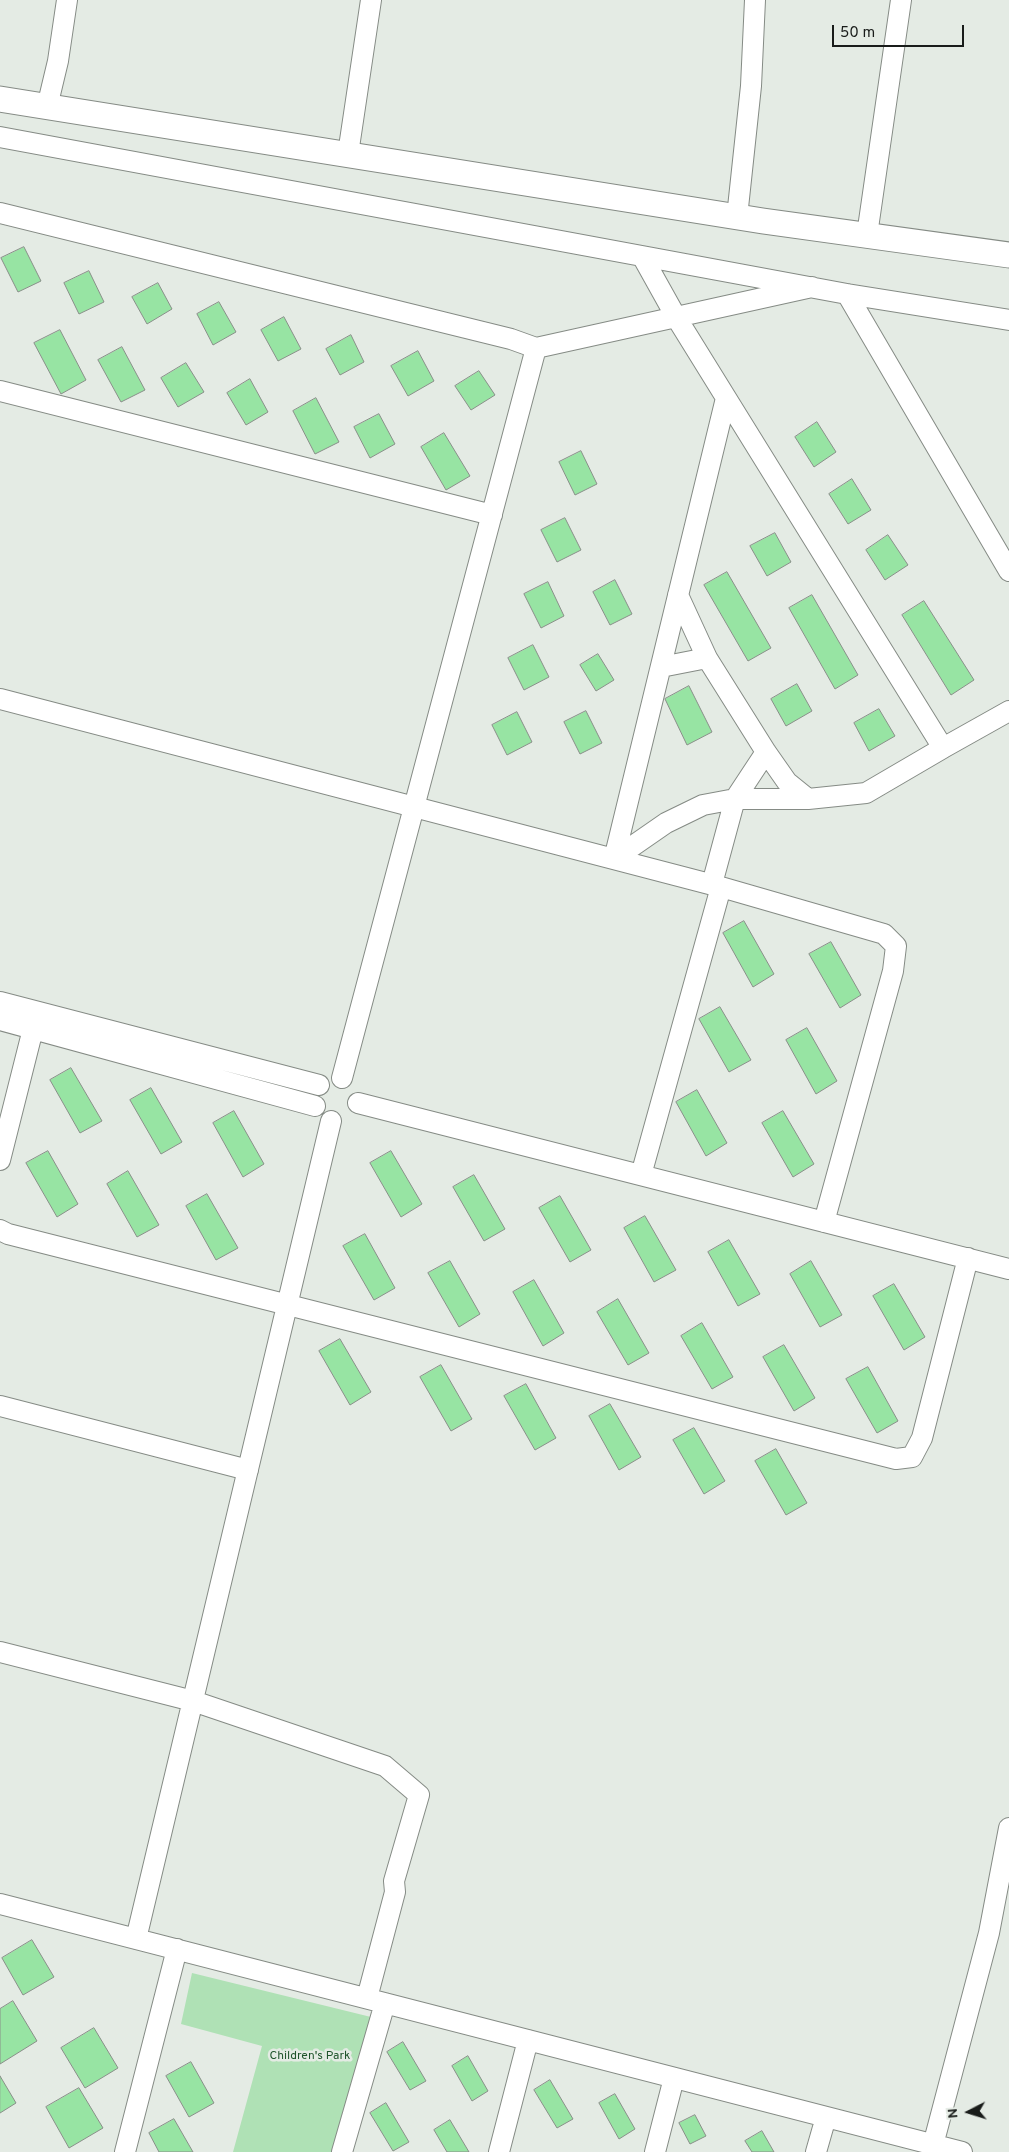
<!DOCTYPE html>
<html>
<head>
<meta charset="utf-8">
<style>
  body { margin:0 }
  #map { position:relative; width:1009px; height:2152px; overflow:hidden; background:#e4ebe4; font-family:Overpass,sans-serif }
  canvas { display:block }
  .north { position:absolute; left:944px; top:2087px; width:50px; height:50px; -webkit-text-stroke:4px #e4ebe4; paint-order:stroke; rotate:265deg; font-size:14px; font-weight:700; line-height:20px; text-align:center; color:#191c1a }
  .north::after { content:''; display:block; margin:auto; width:18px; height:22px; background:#191c1a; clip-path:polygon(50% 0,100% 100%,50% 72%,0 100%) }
  .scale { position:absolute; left:832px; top:25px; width:132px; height:22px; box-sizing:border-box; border:2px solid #191c1a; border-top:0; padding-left:6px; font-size:15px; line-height:18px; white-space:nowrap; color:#191c1a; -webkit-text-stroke:4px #e4ebe4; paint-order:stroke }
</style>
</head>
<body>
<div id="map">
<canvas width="1009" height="2152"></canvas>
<div class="north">N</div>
<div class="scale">50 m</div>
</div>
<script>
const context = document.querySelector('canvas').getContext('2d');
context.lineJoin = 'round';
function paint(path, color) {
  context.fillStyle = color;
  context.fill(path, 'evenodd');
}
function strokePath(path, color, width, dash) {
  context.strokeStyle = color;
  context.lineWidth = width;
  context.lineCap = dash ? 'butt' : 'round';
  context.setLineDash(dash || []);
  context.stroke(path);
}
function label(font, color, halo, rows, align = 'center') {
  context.font = font + ' Overpass,sans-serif';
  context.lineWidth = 5;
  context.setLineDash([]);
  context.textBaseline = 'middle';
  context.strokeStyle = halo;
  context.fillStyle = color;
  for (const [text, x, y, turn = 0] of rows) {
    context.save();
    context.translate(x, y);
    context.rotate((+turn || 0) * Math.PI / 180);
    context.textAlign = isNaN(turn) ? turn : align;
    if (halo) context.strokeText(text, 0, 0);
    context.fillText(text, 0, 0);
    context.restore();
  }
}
paint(new Path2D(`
  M192 1973 371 2017 333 2152H233L262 2046 181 2024Z`), '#afe1b5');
const building = new Path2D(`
  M24 247 41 281 18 292 1 258Z
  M89 271 104 302 79 314 64 283Z
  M158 283 172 309 147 324 132 297Z
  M219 302 236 332 213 345 197 314Z
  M284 317 301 349 278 361 261 330Z
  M60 330 86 380 61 394 34 343Z
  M351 335 364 362 340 375 326 349Z
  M122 347 145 390 121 402 98 360Z
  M418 351 434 381 408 396 391 366Z
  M186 363 204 392 178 407 161 378Z
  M479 371 495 395 471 410 455 386Z
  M250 379 268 412 246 425 227 393Z
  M316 398 339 442 315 454 293 411Z
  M379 414 395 444 370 458 354 427Z
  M817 422 836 452 814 467 795 437Z
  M444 433 470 476 446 490 421 447Z
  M581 451 597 484 575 495 559 462Z
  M852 479 871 510 848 524 829 494Z
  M565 518 581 550 557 562 541 530Z
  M775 533 791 562 767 576 750 546Z
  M888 535 908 565 885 580 866 550Z
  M727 572 771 648 748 661 704 585Z
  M615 580 632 614 610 625 593 592Z
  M548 582 564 616 541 628 524 594Z
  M812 595 858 675 835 689 789 608Z
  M924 601 974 680 951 695 902 615Z
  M533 645 549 677 524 690 508 658Z
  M598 654 614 680 596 691 580 665Z
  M797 684 812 711 786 726 771 699Z
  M689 686 712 732 687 745 665 699Z
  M879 709 895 736 869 751 854 723Z
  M586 711 602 743 580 754 564 722Z
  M517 712 532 742 507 755 492 725Z
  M744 921 774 974 753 987 723 933Z
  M831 942 861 995 840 1008 809 954Z
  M720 1007 751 1060 729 1072 699 1019Z
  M807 1028 837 1081 816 1094 786 1040Z
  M71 1068 102 1121 80 1133 50 1080Z
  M151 1088 182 1142 161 1154 130 1100Z
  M697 1090 727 1143 706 1156 676 1102Z
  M234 1111 264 1164 243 1177 213 1123Z
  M783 1111 814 1164 793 1177 762 1123Z
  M48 1151 78 1204 57 1217 26 1163Z
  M391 1151 422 1204 401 1217 370 1163Z
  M128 1171 159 1225 137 1237 107 1184Z
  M474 1175 505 1229 484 1241 453 1187Z
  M207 1194 238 1248 216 1260 186 1206Z
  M560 1196 591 1250 570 1262 539 1208Z
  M645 1216 676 1270 654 1282 624 1228Z
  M365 1234 395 1288 374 1300 343 1246Z
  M729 1240 760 1294 738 1306 708 1252Z
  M450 1261 480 1314 459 1327 428 1273Z
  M811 1261 842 1315 820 1327 790 1274Z
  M534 1280 564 1333 543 1346 513 1292Z
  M894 1284 925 1337 904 1350 873 1296Z
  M618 1299 649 1353 628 1365 597 1312Z
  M702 1323 733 1377 712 1389 681 1336Z
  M340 1339 371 1392 350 1405 319 1351Z
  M784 1345 815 1398 794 1411 763 1357Z
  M441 1365 472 1419 451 1431 420 1377Z
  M868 1367 898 1421 877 1433 846 1379Z
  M526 1384 556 1438 535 1450 504 1396Z
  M610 1404 641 1457 619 1470 589 1416Z
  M694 1428 725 1481 704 1494 673 1440Z
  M776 1449 807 1503 786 1515 755 1461Z
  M32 1940 54 1977 23 1995 2 1958Z
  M13 2001 37 2041 0 2064V2009Z
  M94 2028 118 2068 85 2088 61 2048Z
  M403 2042 426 2081 410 2090 387 2052Z
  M468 2056 488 2091 472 2101 452 2066Z
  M191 2062 214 2103 189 2117 166 2076Z
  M0 2076 16 2103 0 2113Z
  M550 2080 573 2119 557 2128 534 2090Z
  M79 2088 103 2128 69 2148 46 2107Z
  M615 2094 635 2129 619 2139 599 2103Z
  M386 2103 409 2142 393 2151 370 2113Z
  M695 2115 706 2136 690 2144 679 2123Z
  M174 2119 193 2152H159L149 2133Z
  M450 2120 469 2152H447L434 2130Z
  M762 2131 774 2152H752L745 2141Z`);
paint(building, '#97e4a3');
strokePath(building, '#898f89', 1);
const minor = new Path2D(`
  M47 107 58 61 67 0
  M0 137 847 294 1009 320
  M348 154 371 0
  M0 213 511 339 536 348
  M737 217 751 86 755 0
  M867 235 901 0
  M642 256 676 317 943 748 1009 711
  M847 294 1009 571
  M0 391 492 515
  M678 595 707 658 766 752 787 782 808 799
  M661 667 707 658
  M0 699 721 887 641 1175
  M614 859 726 398
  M614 859 666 823 703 805 735 799H808L866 793 943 748
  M712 884 735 799 766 752
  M721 887 884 934 896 946 893 971 824 1222
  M0 1002 319 1085
  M0 1020 315 1106
  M342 1078 536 348 812 287
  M358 1103 1009 1269
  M0 1160 33 1029
  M0 1230 8 1234 896 1459 912 1457 922 1438 968 1258
  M0 1406 248 1470
  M0 1652 193 1701 385 1766 419 1795 394 1881 395 1892 367 1998
  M0 1904 962 2152
  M136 1939 331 1121
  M933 2145 989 1933 1009 1828
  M125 2152 177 1949
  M342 2152 385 2003
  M499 2152 528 2040
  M655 2152 674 2078
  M816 2152 826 2117`);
const tertiary = new Path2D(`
  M0 99 763 221 1009 255`);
strokePath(minor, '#858b85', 22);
strokePath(tertiary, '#858b85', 27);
strokePath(minor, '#fff', 20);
strokePath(tertiary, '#fff', 25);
label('12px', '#1f542b', '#e4ebe4', [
  ["Children's Park",310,2057]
]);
</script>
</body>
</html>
